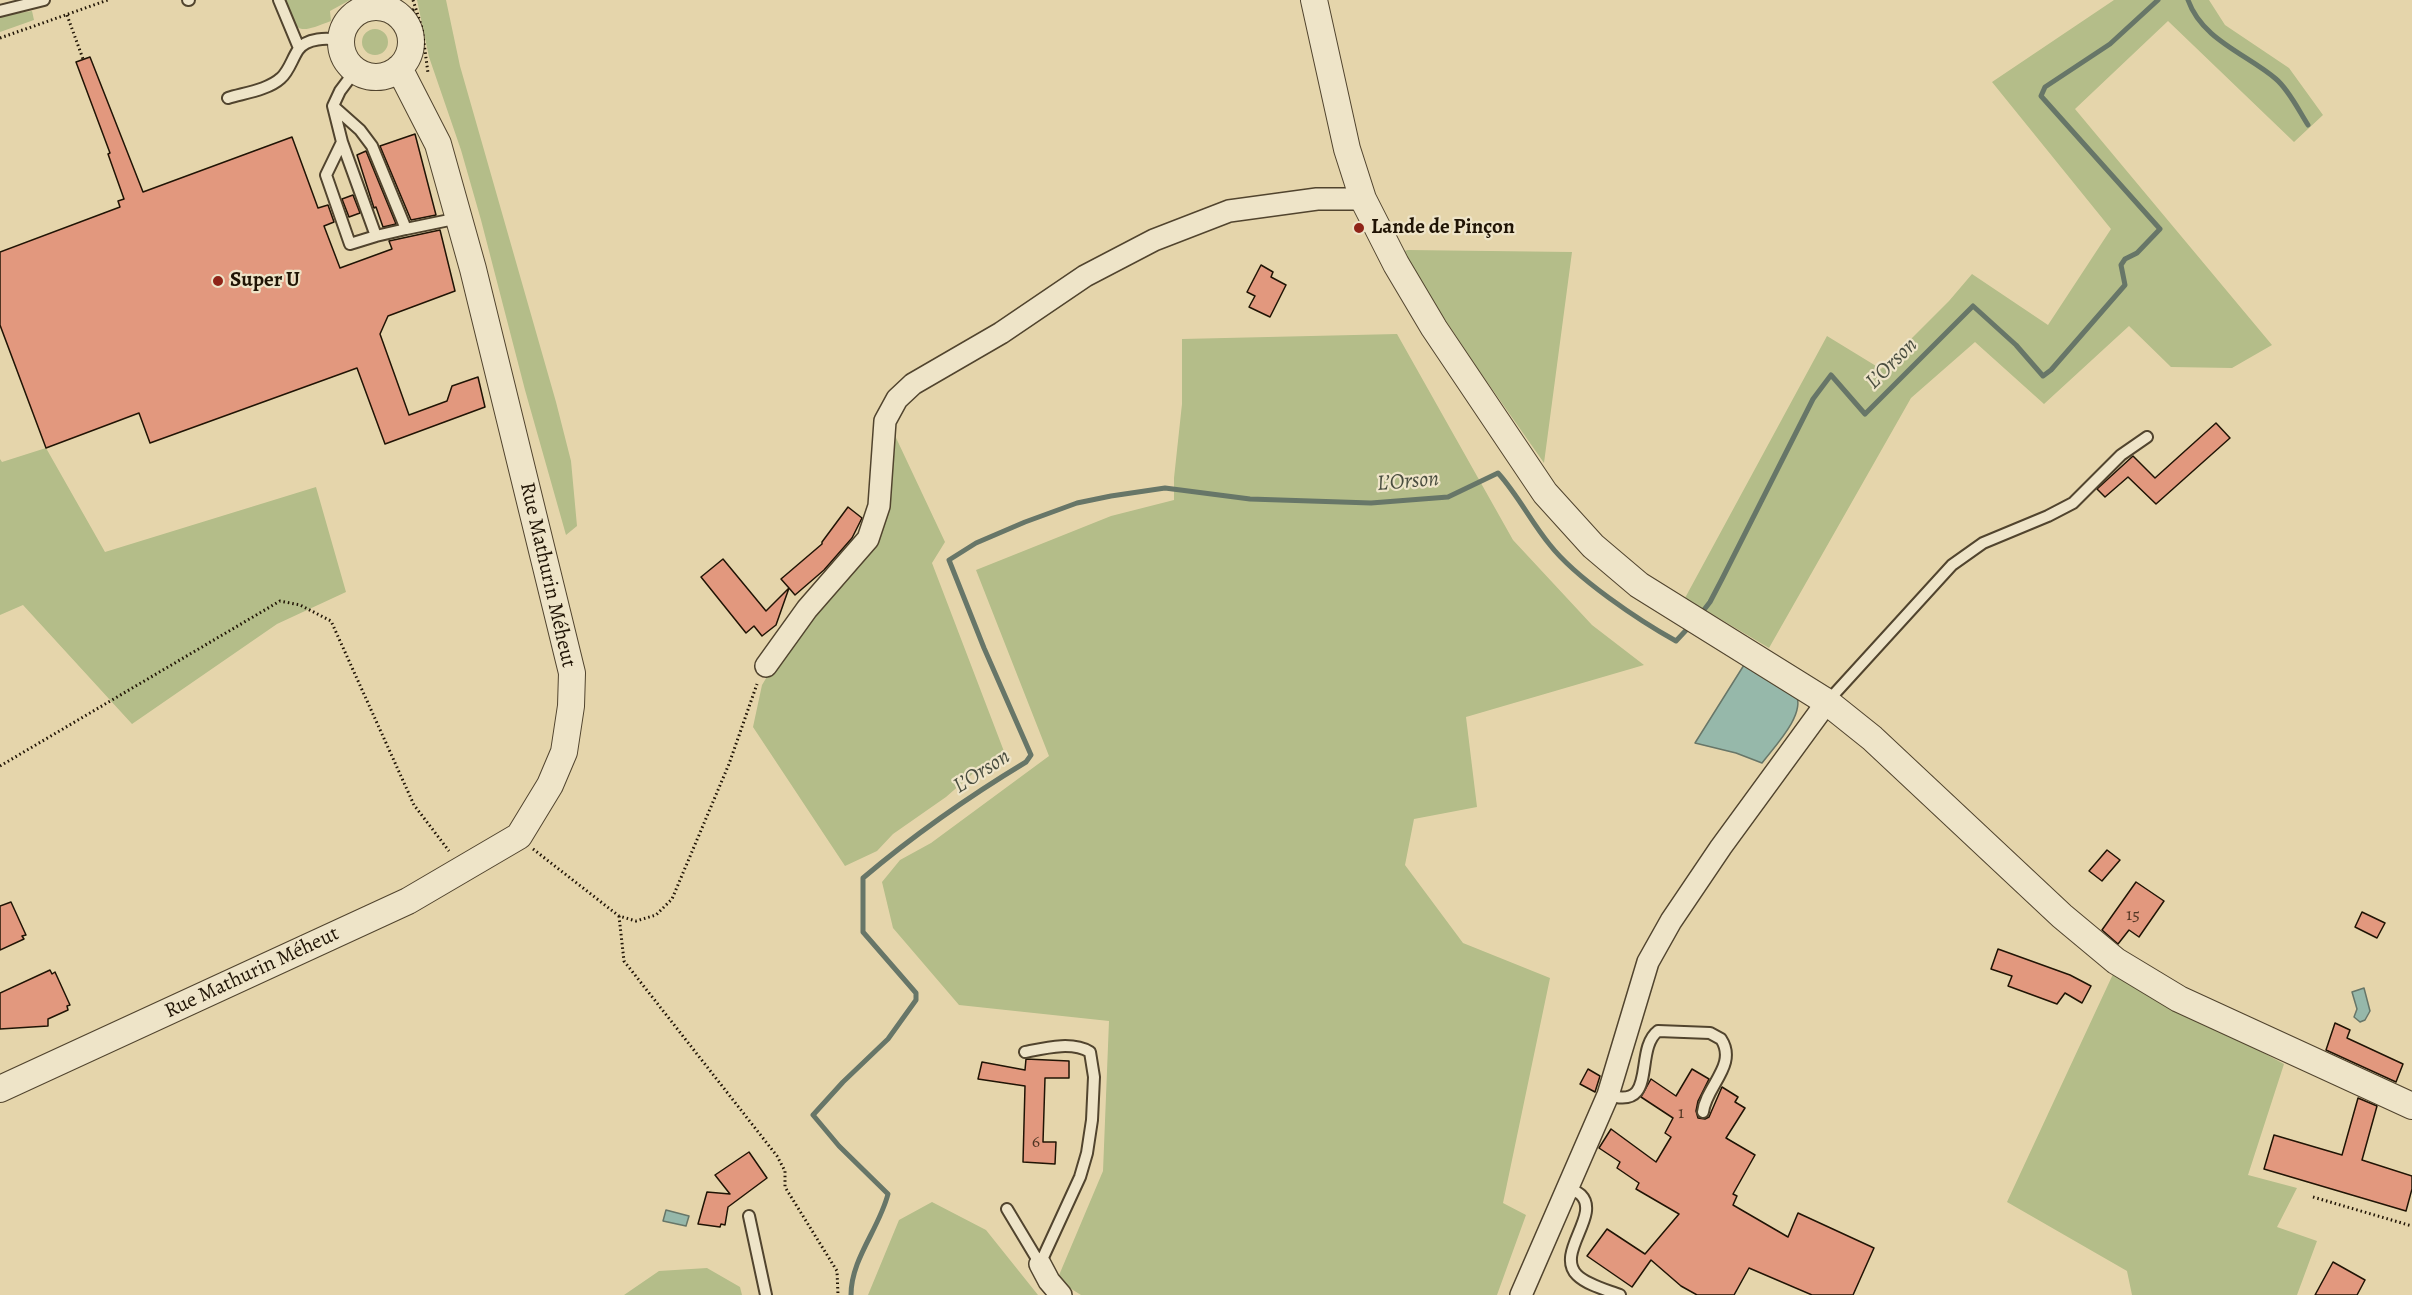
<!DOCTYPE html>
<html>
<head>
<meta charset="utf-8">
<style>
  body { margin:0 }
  canvas { display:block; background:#e5d5ab }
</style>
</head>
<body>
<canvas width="2412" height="1295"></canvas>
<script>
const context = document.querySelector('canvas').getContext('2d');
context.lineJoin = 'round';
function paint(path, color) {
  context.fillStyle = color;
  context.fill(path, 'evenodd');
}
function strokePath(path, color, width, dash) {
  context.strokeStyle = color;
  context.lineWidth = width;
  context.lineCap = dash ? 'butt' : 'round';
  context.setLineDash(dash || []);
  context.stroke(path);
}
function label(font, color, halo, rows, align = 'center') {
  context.font = font + ' Alegreya,serif';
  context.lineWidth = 4.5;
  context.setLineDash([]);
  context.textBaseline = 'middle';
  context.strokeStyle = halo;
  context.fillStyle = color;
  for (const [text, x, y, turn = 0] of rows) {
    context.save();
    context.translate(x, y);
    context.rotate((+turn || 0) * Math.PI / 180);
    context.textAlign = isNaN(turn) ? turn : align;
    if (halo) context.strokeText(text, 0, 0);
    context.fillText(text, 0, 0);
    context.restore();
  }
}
paint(new Path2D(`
  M284 0H350L330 11 331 21C297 34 297 34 284 0Z
  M417 0H446L460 66 556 402 571 461 577 526 566 535 525 390 481 220 461 150 429 57Z
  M2114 0H2209L2225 25 2289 68 2323 115 2294 142 2168 21 2075 109 2272 345 2232 368 2171 367 2129 326 2044 404 1975 342 1911 398 1769 648 1685 598 1827 336 1881 369 1949 301 1972 274 2048 325 2111 229 1992 82Z
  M32 11 34 20 0 32V16Z
  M362 42a13 13 0 1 1 26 0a13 13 0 1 1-26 0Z
  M1408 250 1572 252 1544 463 1478 369 1400 252Z
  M1397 334 1513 540 1592 625 1644 665 1466 717 1477 807 1414 819 1405 865 1463 943 1550 978 1503 1203 1526 1215 1497 1295H1081L1057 1280 1103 1171 1109 1021 959 1005 893 928 882 882 900 860 931 843 1049 756 976 570 1111 516 1174 500V478L1182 404V339Z
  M890 425 945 542 932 563 1005 754 978 769 946 797 893 834 877 851 845 866 753 727 762 685 792 635 861 558Z
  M46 448 105 552 316 487 346 592 277 624 132 724 23 605 0 615V459L2 462Z
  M2114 972 2284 1064 2248 1175 2297 1188 2277 1227 2317 1241 2297 1295H2132L2127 1271 2007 1202Z
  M932 1202 986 1230 1038 1295H868L899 1220Z
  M707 1268 740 1287 742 1295H624L659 1271Z`), '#b4bd89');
const water = new Path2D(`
  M1744 665 1796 695C1806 714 1774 747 1762 763L1736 753 1695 743Z
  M2364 988 2370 1011 2365 1020 2360 1022 2354 1017 2357 1009 2352 992Z
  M666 1210 689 1216 686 1226 663 1221Z`);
paint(water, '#96b8aa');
strokePath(water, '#677668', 1.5);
strokePath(new Path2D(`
  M2188 0C2202 40 2247 54 2276 79 2289 90 2299 111 2308 125
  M1700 615 1710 602 1722 579 1813 399 1831 375 1865 414 1973 306 2016 345 2043 376 2051 370 2125 285 2121 265 2125 259 2137 253 2160 229 2041 96 2045 87 2110 44 2158 0
  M851 1295C851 1259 879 1229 888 1194L839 1146 813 1115 843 1082 888 1039 916 1000V993L863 932V878C915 834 968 797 1026 762L1031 755 984 648 949 560 976 543 1025 522 1077 503 1111 496 1165 488 1250 499 1371 503 1448 497 1498 473C1518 495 1531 522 1550 545 1576 578 1638 620 1676 641L1690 626`), '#677668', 5);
const building = new Path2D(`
  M90 57 143 192 292 137 318 208 328 205 334 222 324 226 340 268 392 249 389 241 440 230 455 291 388 316 380 334 409 415 447 401 452 386 478 377 485 407 385 444 357 368 150 443 139 413 46 448 0 325V252L120 207 118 201 124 199 108 154 110 153 76 62Z
  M415 134 436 215 411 220 380 146Z
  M366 151 396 224 383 227 376 207 374 208 357 155Z
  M353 195 360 213 349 217 342 199Z
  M1261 265 1273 272 1271 277 1286 285 1270 317 1249 307 1255 296 1247 292Z
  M2216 423 2230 438 2156 504 2128 477 2105 497 2097 489 2133 456 2155 478Z
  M848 507 862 518 852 538 824 570 795 595 789 588 776 625 762 636 754 626 746 633 701 577 723 559 766 611 789 588 781 579 822 544V542Z
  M2107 850 2120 860 2102 881 2089 871Z
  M2136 882 2164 901 2139 937 2129 930 2118 944 2102 930Z
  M11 902 26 935 22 936 24 939 0 950V906Z
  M2362 912 2385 923 2377 938 2355 927Z
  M1998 949 2070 975 2091 986 2082 1003 2065 993 2057 1004 2008 986 2012 976 1991 969Z
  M50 970 52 974 55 972 70 1005 67 1006 68 1010 48 1019V1026L0 1029V993Z
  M2335 1023 2350 1030 2347 1038 2403 1064 2396 1082 2326 1050Z
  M1026 1059 1069 1061V1078H1045L1043 1142H1056L1055 1164 1023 1162 1025 1086 978 1079 982 1062 1025 1070Z
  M1588 1069 1600 1076 1595 1092 1580 1084Z
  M1692 1069 1709 1079 1698 1101 1696 1111 1698 1118 1705 1119 1709 1117 1722 1087 1738 1097 1735 1102 1745 1108 1726 1138 1755 1155 1733 1194 1737 1196 1733 1205 1788 1237 1798 1213 1874 1248 1853 1295H1812L1749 1268 1734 1295H1697L1681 1286 1651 1260 1632 1287 1587 1256 1607 1229 1645 1254 1679 1214 1636 1189 1639 1183 1617 1168 1620 1162 1599 1148 1611 1129 1656 1162 1671 1137 1665 1133 1673 1118 1641 1097 1651 1079 1676 1096Z
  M2358 1098 2377 1106 2362 1160 2412 1176V1189L2406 1211 2264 1169 2274 1135 2342 1155Z
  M749 1152 767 1178 728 1207 725 1225 721 1224 720 1227 698 1224 707 1192 730 1194 715 1175Z
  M2333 1262 2365 1280 2357 1295H2315Z`);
paint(building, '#e2987e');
strokePath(building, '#201405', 1.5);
const service = new Path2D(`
  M188 0H189
  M279 0 299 48
  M0 11 44 0
  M355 71 340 91 333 106 342 142 376 236 406 229
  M228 98C244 93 268 90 281 78 289 71 292 59 298 50 306 38 328 37 341 41
  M333 106 360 130 372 146 406 229 459 218
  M342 142 326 175 350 244 376 236
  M1827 702 1952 565 1983 543 2048 516 2073 503 2121 455 2147 437
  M1025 1052C1045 1048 1072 1041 1090 1052L1094 1077 1092 1120 1087 1153 1080 1177 1040 1264
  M1608 1095C1659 1111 1633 1050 1658 1031L1710 1033 1721 1039C1738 1065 1706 1086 1703 1112
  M1569 1188C1572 1190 1578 1192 1581 1195 1601 1215 1555 1253 1577 1275 1587 1285 1607 1290 1620 1295
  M1007 1209 1040 1264
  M749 1216 766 1295`);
const minor = new Path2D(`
  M766 666 807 609 868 539 879 506 885 421 897 399 913 384 1001 333 1085 276 1154 240 1229 211 1317 199H1363
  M1040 1264 1049 1281 1061 1295
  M1521 1295 1608 1095 1648 962 1671 921 1721 847 1827 702`);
const tertiary = new Path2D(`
  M1314 0 1347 149 1363 199 1396 264 1434 328 1545 493 1593 546 1639 585 1827 702 1872 738 2062 916 2116 961 2179 999 2412 1106
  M341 42a35 35 0 1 1 70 0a35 35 0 1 1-70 0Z
  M0 1089 408 901 519 836 550 785 564 752 571 706 572 673 473 269 438 144 399 68`);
strokePath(service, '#51442e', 14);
strokePath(minor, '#51442e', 24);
strokePath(tertiary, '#51442e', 28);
strokePath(new Path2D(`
  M413 0 422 28 428 73
  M67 15 83 59
  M401 17 416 8
  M0 38 108 0
  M0 766 280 601 300 605 331 621 414 805 449 851
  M533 849 619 916 636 921 656 915 672 899 729 764 757 684
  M619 916 624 961 777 1156 785 1171V1187L837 1271 838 1295
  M2313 1197 2412 1226`), '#201405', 3, [1.5, 3]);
strokePath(service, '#eee4c8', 10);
strokePath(minor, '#eee4c8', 21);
strokePath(tertiary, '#eee4c8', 26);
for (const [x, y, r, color] of [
  [1359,228,6,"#8f2418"],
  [218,281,6,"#8f2418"]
]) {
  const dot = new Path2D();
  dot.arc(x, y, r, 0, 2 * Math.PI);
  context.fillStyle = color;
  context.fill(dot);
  strokePath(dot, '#eee4c8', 2);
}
label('18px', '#503523', null, [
  ["15",2133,916],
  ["1",1681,1114],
  ["6",1036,1143]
]);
label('bold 21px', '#201405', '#eee4c8', [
  ["Lande de Pinçon",1371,228],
  ["Super U",230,281]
], 'left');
label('21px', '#201405', '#eee4c8', [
  ["Rue Mathurin Méheut",547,575,77],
  ["Rue Mathurin Méheut",252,973,-25]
]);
label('italic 22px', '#494d3f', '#eee4c8', [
  ["L’Orson",1892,364,-45],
  ["L’Orson",1408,482,-5],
  ["L’Orson",982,772,-33]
]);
</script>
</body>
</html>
